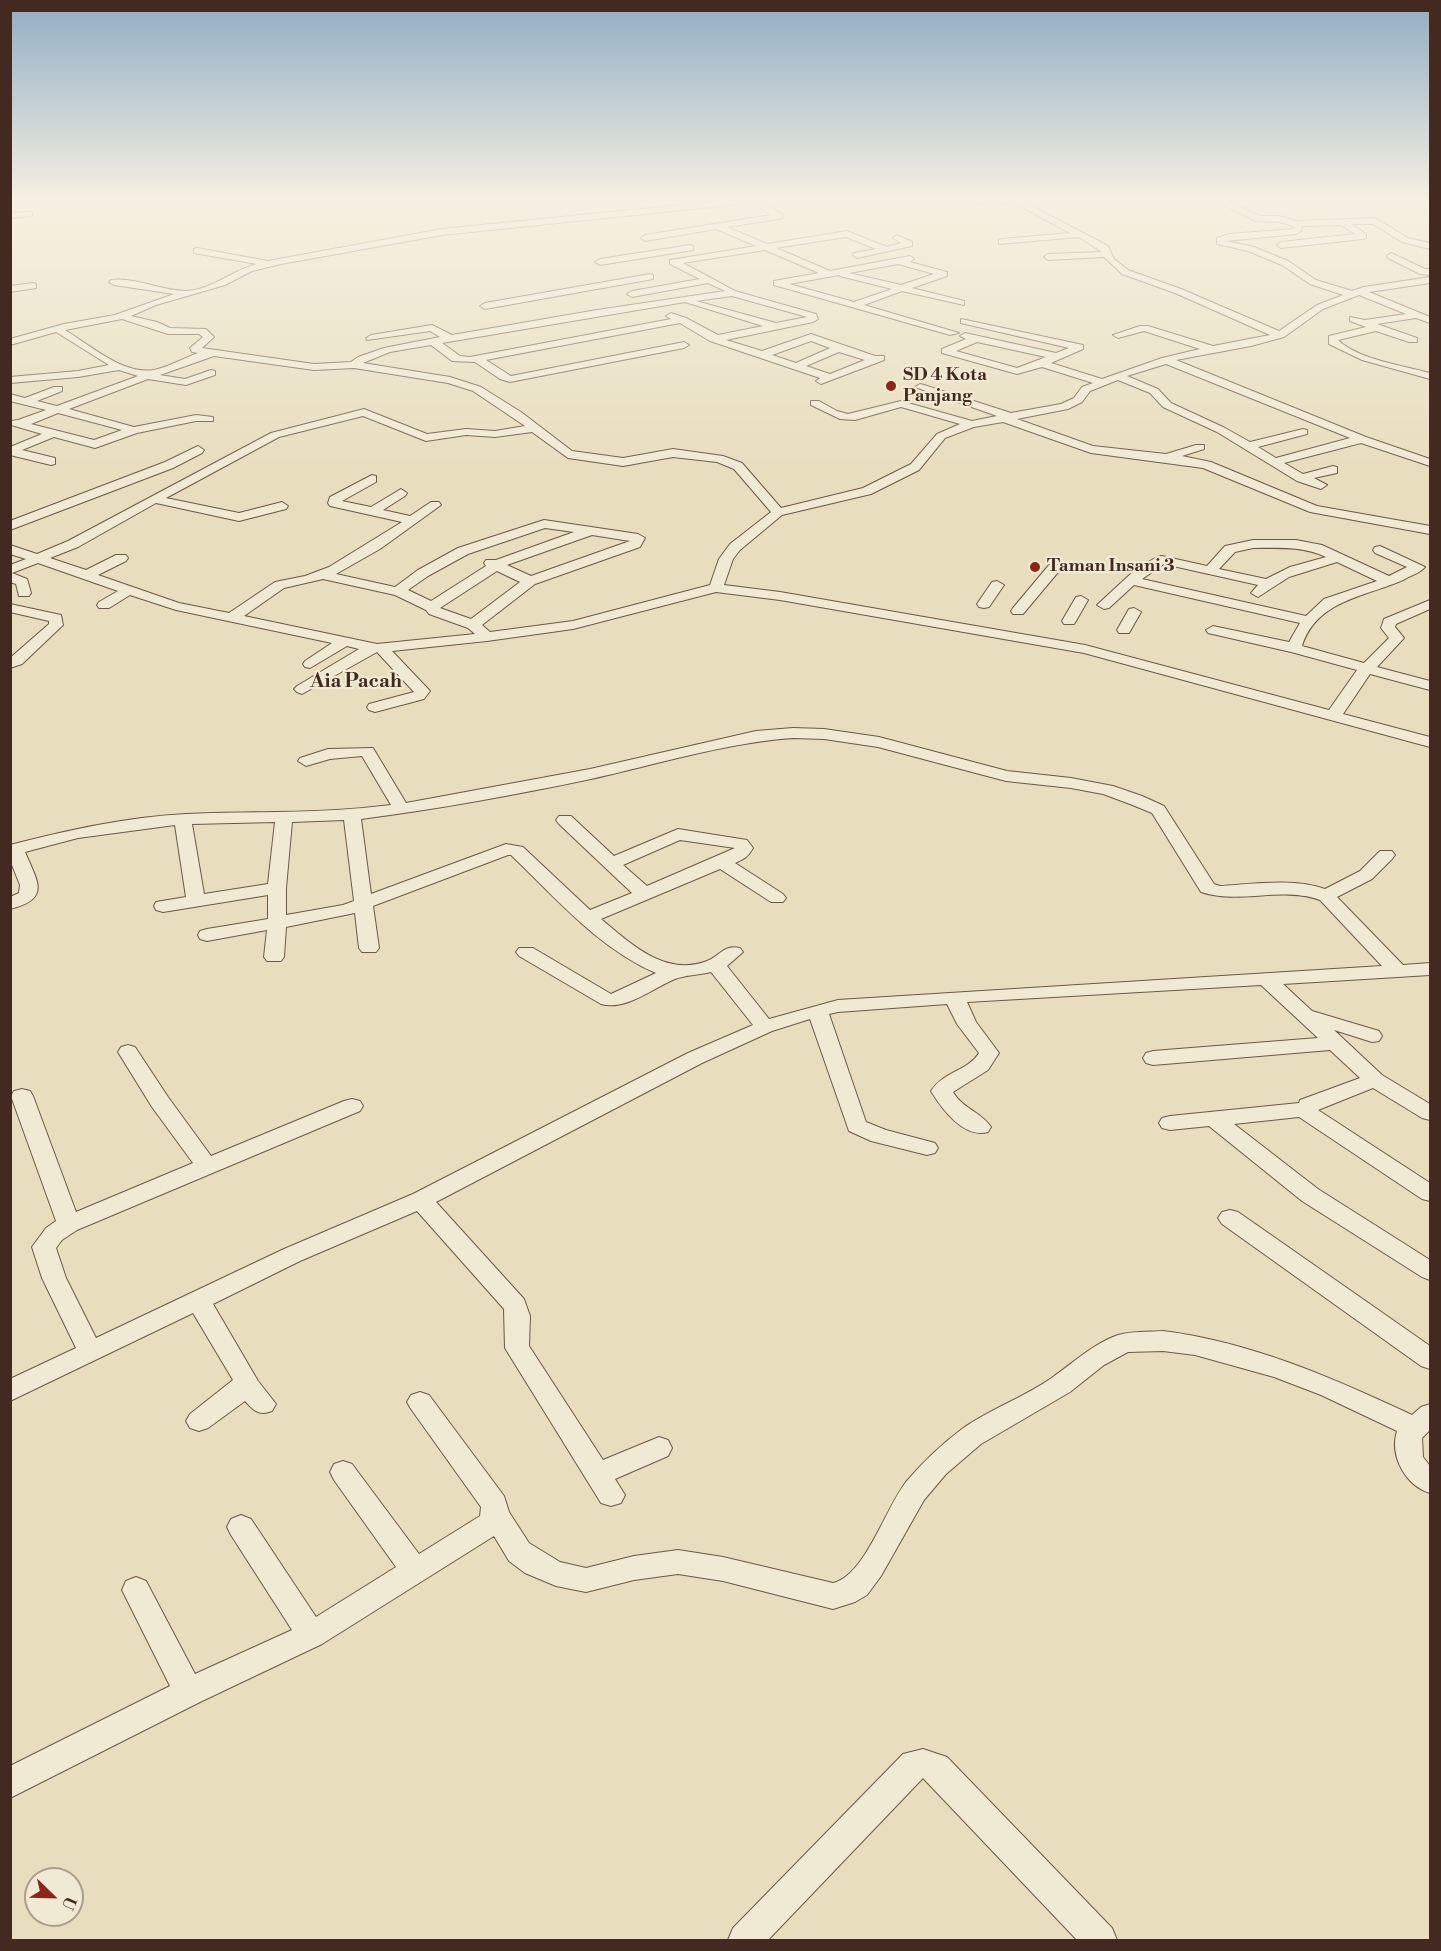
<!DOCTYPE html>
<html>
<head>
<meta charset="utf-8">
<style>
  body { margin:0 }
  #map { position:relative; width:1441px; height:1951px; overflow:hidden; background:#e8debe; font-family:"Libre Bodoni",serif }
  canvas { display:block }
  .frame { position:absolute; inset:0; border:12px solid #432a21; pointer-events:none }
  .north { position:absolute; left:24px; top:1867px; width:60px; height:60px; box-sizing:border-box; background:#f0ead5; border:2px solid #ab9d8d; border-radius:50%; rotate:113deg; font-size:16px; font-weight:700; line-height:24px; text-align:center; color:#432a21 }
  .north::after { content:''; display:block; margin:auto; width:21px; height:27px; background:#8f2418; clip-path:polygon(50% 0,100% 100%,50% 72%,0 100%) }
</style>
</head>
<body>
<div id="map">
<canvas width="1441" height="1951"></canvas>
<div class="frame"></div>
<div class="north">U</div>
</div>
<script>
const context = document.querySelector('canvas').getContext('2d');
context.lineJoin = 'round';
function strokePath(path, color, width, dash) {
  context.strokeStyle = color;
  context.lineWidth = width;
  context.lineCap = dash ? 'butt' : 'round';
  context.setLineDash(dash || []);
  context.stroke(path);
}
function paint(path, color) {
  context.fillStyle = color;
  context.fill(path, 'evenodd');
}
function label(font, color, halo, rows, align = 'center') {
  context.font = font + ' "Libre Bodoni",serif';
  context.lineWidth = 4.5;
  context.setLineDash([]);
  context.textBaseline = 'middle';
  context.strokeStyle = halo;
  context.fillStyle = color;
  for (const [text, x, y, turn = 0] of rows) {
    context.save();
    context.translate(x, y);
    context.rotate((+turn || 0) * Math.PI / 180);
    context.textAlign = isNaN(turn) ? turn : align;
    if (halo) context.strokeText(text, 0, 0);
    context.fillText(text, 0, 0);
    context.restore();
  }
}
const minor = new Path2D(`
  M720 201H760L782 214V218L779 219 727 227 767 244 847 231 887 247 901 243 893 238 897 235 912 242V246L857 258 853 255 854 253 876 249 846 237 776 248 830 271 910 256 914 259 910 262 947 272V276L912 288 964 301V305L902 291 864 305 959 333 950 335 774 285V281L819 273 765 250 683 263 735 291 816 314 818 319 813 322 726 340 762 351 811 334 875 356H884V360L821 384 816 381 820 378 710 341 680 323 486 360 511 376 684 342 689 345 684 348 510 382 500 379 475 362 452 361 431 345 390 352 363 363 450 377 481 387 521 412 572 451 623 458 673 449 723 456 742 463 781 508 863 488 911 464 937 434 960 424 901 407 855 420 840 419 811 405V401H819L837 411 848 414 901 401 972 421 997 416 915 387 920 384 924 385 1011 413 1061 404 1074 398 1082 387 1093 383 1042 367 1017 374 942 353V349L966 339 960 336 965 333 1056 353 1069 348 961 323V319L1083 345V349L1051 363 1102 379 1162 358 1200 349 1144 331 1118 338 1113 335 1140 326H1148L1213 346 1270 335 1175 293 1122 274 1104 257 1048 260 1044 257 1048 254 1102 252 1079 237 999 244V240L1002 239 1070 233 1016 204 874 203 870 201H1065L1061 203 1028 204 1108 246 1114 259 1128 270 1181 289 1279 331 1317 305 1343 295 1310 284 1282 265 1248 251 1217 244V238L1229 234 1294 229 1293 226 1279 222 1256 221 1215 201H1226L1260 216H1279L1297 221 1375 218 1408 238 1430 243V249L1402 242 1373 224H1351L1366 234V238L1363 239 1281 248 1277 245 1281 242 1355 234 1341 225 1302 226 1301 231 1296 234 1226 241 1254 247 1288 261 1316 280 1352 291 1364 287 1430 277V283L1369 292 1430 317V323L1416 318 1377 324 1417 338V342H1409L1376 331 1338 340C1357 359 1404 366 1430 373V379L1362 360 1329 344V336L1366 327 1350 321V317L1365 320 1406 314 1359 295 1323 309 1284 337 1251 346 1176 360 1366 437 1430 459V466L1361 443 1284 463 1303 474 1333 466 1337 467V473L1314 478 1327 485 1321 489 1297 481 1217 432 1163 407 1150 393 1118 380 1090 391 1082 402 1068 409 1017 419 1093 446 1166 454 1196 445H1204V449L1182 456 1211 462 1317 506 1430 526V534L1310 512 1203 468 1091 453 1003 422 974 427 945 438 919 470 871 494 782 515 740 550 733 559 724 585 780 592 1085 645 1329 710 1357 670 1291 652 1208 633 1206 630 1213 626 1289 642 1300 623 1134 585 1109 608 1104 609 1097 605 1136 569 1157 557 1162 556 1207 566 1225 546 1253 540H1296L1322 545 1389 576 1407 567 1375 553 1373 550 1375 547 1380 546 1425 567C1420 573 1412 575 1405 579 1367 597 1317 599 1302 646L1364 663 1389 638 1381 628 1384 619 1430 600V609L1396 624 1395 627 1404 638 1377 667 1430 681V690L1370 674 1343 714 1430 737V747L1084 653 780 600 716 592 573 629 487 641 392 651 430 691 424 699 375 712 369 710 367 707 369 704 414 692 377 652 302 694 297 692 294 689 297 686 359 649 347 646 310 668 305 667 303 664 305 661 332 643 176 610 130 595 109 608H99L97 605 99 602 118 591 38 563 12 573 27 579 31 593 29 596H19L16 584 10 582V565L26 559 10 554V545L37 554 68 541 271 433 364 409 427 434 466 429 495 431 525 426 473 391 448 383 354 368 314 370 214 356 160 375 185 379 211 370 215 371V375L186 385 148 379 69 409 134 427 196 415 213 417V421H196L137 433 95 448 54 437 22 450 55 458V464L51 465 10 455V447L42 434 11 425V421L18 420 46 410 10 401V394L25 398 54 387H62V391L37 401 57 406 138 376 119 370 78 377 10 383V377L78 371 109 365 56 332 10 345V339L64 324 115 315 174 294 114 285 109 282 111 280C135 277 162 291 186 291 211 290 233 270 257 264L194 253V249L197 248 268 261 442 229ZM751 203 771 215 645 235 641 238 645 241 716 229 756 246 670 260V264L700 279 632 291 627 294 632 297 708 283 725 291 597 310 452 335 432 325 371 335 366 338 367 340 430 331 440 337 384 348 358 357 351 362 314 364 202 348 214 337 206 329 170 328 157 322 131 316 156 305 225 285 252 271 281 264 442 235ZM898 264 934 274 901 285 849 273ZM839 275 840 276 892 289 854 302 789 284ZM732 296 807 317 776 323 696 301ZM685 302 763 326 718 335 686 318 671 313 666 316 671 319 470 357 460 356 442 343ZM122 319 168 334H199L203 337 190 348 192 352 198 353C184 358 169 367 154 370 123 375 90 345 65 330ZM811 341 830 348 796 363 772 355ZM977 342 1046 357 1017 368 956 351ZM839 352 865 360 830 374 806 366ZM1166 364 1350 438 1276 458 1258 447 1307 434V430L1303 429 1250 442 1225 428 1171 403 1158 389 1127 376ZM58 413 122 430 94 440 31 424ZM363 416 426 441 466 435 495 437 532 432 568 458 623 466 673 457 717 462 734 469 771 512 730 544 719 559 710 585 573 621 490 632 482 625 535 584 640 547 645 538 638 534 544 520 458 548 418 570 395 587 336 574 380 549 441 505 439 502H431L410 516 383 510 405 496 407 493 401 489 371 507 342 501 376 482V476L372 475 330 497 328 503 330 506 402 522 329 567 305 576 275 582 229 613 179 603 98 575 126 561 128 558 126 555H116L86 570 50 558 78 547 156 503 239 521 286 509 288 506 282 502 239 513 166 498 279 437ZM545 528 574 532 496 560H486L484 563 486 566 431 601 408 590 428 576 468 554ZM592 535 630 541 531 576 507 565ZM1253 548C1279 548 1302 546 1326 557L1290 567 1266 579 1219 569 1235 552ZM1337 562 1377 581 1324 599 1306 616 1142 579 1164 564 1258 585 1251 593 1258 597 1289 577ZM497 571 520 582 471 619 440 608ZM323 579 395 595 426 610 429 614 468 628 475 634 377 644 244 616 284 588Z
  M29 212H32V216L10 218V213Z
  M690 245 693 246V250L600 265 595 262 600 259Z
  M1391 253 1425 269H1430V275L1420 274 1388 258 1387 256Z
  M650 274 653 275V279L485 309 480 306 485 303Z
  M33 283 36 284V288L10 292V286Z
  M198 446 204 450 202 453 173 468 10 530V521L165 462Z
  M1054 564 1059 565 1061 568 1059 571 1023 614H1013L1011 611 1013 608 1049 565Z
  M997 581 1004 585 989 607 984 608 979 607 977 604 992 582Z
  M1081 596 1088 600 1076 621 1074 624H1064L1062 621 1076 597Z
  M10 604 61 615 63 625 22 664 10 668V658L49 624V621L10 612Z
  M1134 608 1141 612 1129 633H1119L1117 630 1129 609Z
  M793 728 824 729 879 737 1007 771 1071 778 1113 786 1142 796 1164 806 1214 884 1220 886C1254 884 1293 878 1325 889L1360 871 1380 851H1392L1395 855 1392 859 1372 879 1337 897 1403 965 1430 963V975L1283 984 1312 1011 1379 1031 1382 1036 1379 1041 1372 1042 1334 1030 1382 1075 1430 1104V1120L1422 1118 1373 1088 1318 1110 1430 1183V1201L1422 1199 1299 1117 1234 1124 1318 1189 1430 1260V1280L1422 1277 1302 1201 1209 1126 1170 1130 1162 1128 1159 1123 1162 1118 1170 1116 1299 1103 1300 1100 1360 1078 1330 1050 1153 1065 1146 1063 1143 1058 1146 1053 1153 1051 1318 1038 1261 985 967 1002 976 1022 999 1053 988 1070 953 1092C962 1108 981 1112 991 1127L988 1132C964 1139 942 1109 931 1091 944 1071 968 1071 979 1053L957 1024 947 1004 838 1012 829 1014 866 1122 886 1130 935 1143 938 1148 935 1153 927 1155 871 1141 849 1131 810 1019 772 1031 702 1063 436 1202 524 1299 530 1316 529 1346 603 1460 659 1437 668 1440 672 1448 668 1456 615 1479 625 1495 621 1503 611 1506 601 1503 505 1348 504 1309 417 1211 300 1261 213 1304 258 1381 276 1404 272 1411C259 1416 254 1411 245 1401L208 1428 199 1431 190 1428 186 1421 190 1414 233 1380 193 1313 10 1401V1379L76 1348 42 1278 32 1247 46 1228 56 1221 11 1096 14 1091 22 1089 30 1091 33 1096 76 1212 193 1163 152 1107 118 1052 121 1047 128 1045 135 1047 168 1097 211 1156 344 1101 352 1099 360 1101 363 1106 360 1111 77 1230 62 1240 56 1248 66 1278 96 1338 284 1249 413 1194 688 1053 753 1025 711 972C700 975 685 975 675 979 653 988 626 1011 601 1004L519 956 516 952 519 948H533L611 994 656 973C599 949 555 897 511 855H508L373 906 379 948 376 952H362L359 948 355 913 286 927 284 957 281 961H267L264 957 267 930 207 941 200 939 198 935 200 931 207 929 268 919V895L163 912 156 910 154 906 156 902 186 897 175 825 78 838 25 852C37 881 52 899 10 909V897L19 893 20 885 10 860V845C68 830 127 817 186 814 254 811 322 814 391 805L362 756 330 759 306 766 298 761 300 758 328 749 373 748 406 803 590 769 756 731ZM793 738 824 739 878 747 1006 781 1071 788 1103 794 1130 804 1152 813 1201 892C1239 905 1281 886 1320 900L1382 966 838 1000 769 1019 727 966 743 952 740 948C724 944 720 956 707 961 665 977 631 944 601 919L720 869 771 902H783L786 898 783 894 735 863C744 859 748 857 753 848L747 840 678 829 614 856 571 816H559L556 820 559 824 632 893 590 910 523 847 506 844 371 894 361 819C438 809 515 795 591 779 658 764 725 743 793 738ZM344 820 354 901 343 905 286 915V888L292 822ZM275 822 268 884 204 894 192 824ZM680 840 735 848 647 886 623 865Z
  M1230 1210 1238 1212 1430 1346V1369L1421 1366 1222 1224 1218 1218 1222 1212Z
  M1163 1331C1251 1342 1333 1378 1412 1415L1421 1407 1430 1404V1430L1422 1438 1423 1457 1430 1466V1493C1406 1486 1389 1456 1397 1431L1321 1395 1274 1377 1195 1355 1163 1351 1128 1352 1104 1365 1070 1392 981 1444 946 1474 924 1500 881 1576 867 1595 855 1602 833 1609 723 1581 678 1574 634 1580 586 1592 556 1586 525 1573 509 1561 494 1536 322 1644 200 1702 10 1798V1766L170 1686 122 1590 126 1581 136 1577 146 1581 195 1674 292 1630 231 1535 227 1527 231 1519 241 1515 251 1519 316 1617 396 1567 334 1480 330 1472 334 1464 343 1461 352 1464 419 1554 480 1516 481 1507 411 1409 407 1402 411 1395 420 1392 429 1395 504 1496 509 1512 529 1543 560 1562 586 1568 634 1556 678 1550 723 1557 833 1583C865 1576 886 1507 906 1482 922 1463 942 1444 962 1429 990 1409 1025 1397 1053 1377 1074 1362 1093 1344 1118 1335 1131 1331 1149 1332 1163 1331Z
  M923 1749 947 1757 1112 1928 1117 1940H1077L923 1778 768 1940H728L733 1928 903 1754Z`);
strokePath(minor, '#6c5748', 2);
paint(minor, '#f0ead5');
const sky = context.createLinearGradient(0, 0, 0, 474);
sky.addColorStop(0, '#91acc2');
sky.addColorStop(0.42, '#f5f0e2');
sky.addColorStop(1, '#f5f0e200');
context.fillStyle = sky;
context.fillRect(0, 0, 1441, 474);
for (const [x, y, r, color] of [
  [891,386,6,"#8f2418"],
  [1035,567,6,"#8f2418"]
]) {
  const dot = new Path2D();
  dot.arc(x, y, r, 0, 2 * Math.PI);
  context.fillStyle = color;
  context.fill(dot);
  strokePath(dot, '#f0ead5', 2);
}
label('bold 18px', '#432a21', '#f0ead5', [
  ["SD 4 Kota",903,376],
  ["Panjang",903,397],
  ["Taman Insani 3",1047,567]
], 'left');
label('bold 20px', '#432a21', '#f0ead5', [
  ["Aia Pacah",356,682]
]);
</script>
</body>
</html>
